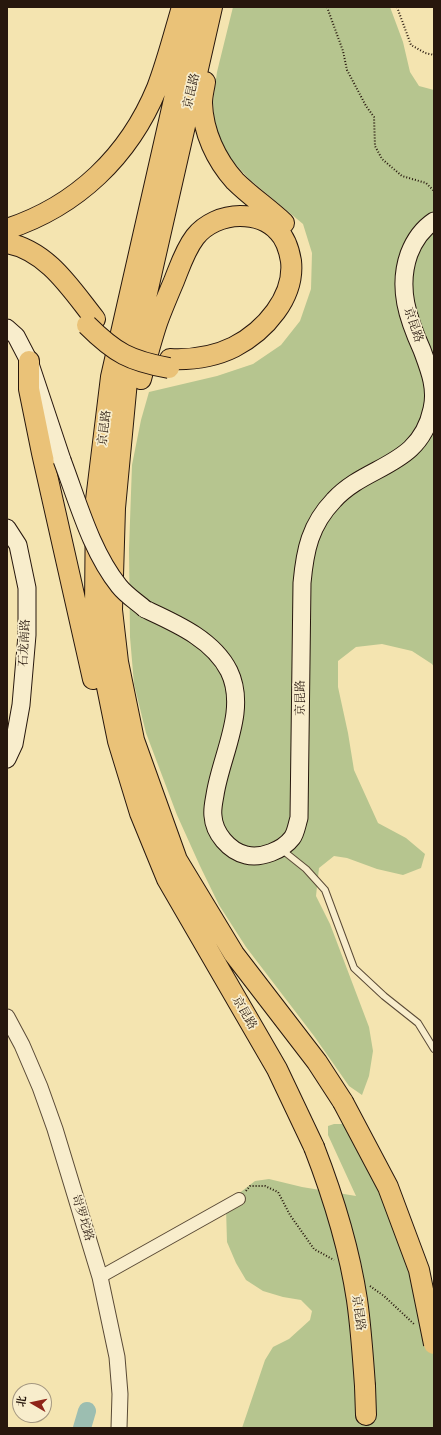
<!DOCTYPE html>
<html>
<head>
<meta charset="utf-8">
<style>
  body { margin:0 }
  #map { position:relative; width:441px; height:1435px; overflow:hidden; background:#f4e4b0; font-family:"Gentium Book Plus","Noto Serif SC",serif }
  canvas { display:block }
  .frame { position:absolute; inset:0; border:8px solid #27170d; pointer-events:none }
  .north { position:absolute; left:12px; top:1383px; width:40px; height:40px; box-sizing:border-box; background:#f8edcc; border:1px solid #a49780; border-radius:50%; rotate:279deg; font-size:11px; font-weight:700; line-height:16px; text-align:center; color:#27170d }
  .north::after { content:''; display:block; margin:auto; width:14px; height:18px; background:#8f2418; clip-path:polygon(50% 0,100% 100%,50% 72%,0 100%) }
</style>
</head>
<body>
<div id="map">
<canvas width="441" height="1435"></canvas>
<div class="frame"></div>
<div class="north">北</div>
</div>
<script>
const context = document.querySelector('canvas').getContext('2d');
context.lineJoin = 'round';
function paint(path, color) {
  context.fillStyle = color;
  context.fill(path, 'evenodd');
}
function strokePath(path, color, width, dash) {
  context.strokeStyle = color;
  context.lineWidth = width;
  context.lineCap = dash ? 'butt' : 'round';
  context.setLineDash(dash || []);
  context.stroke(path);
}
function label(font, color, halo, rows, align = 'center') {
  context.font = font + ' "Gentium Book Plus","Noto Serif SC",serif';
  context.lineWidth = 3.5;
  context.setLineDash([]);
  context.textBaseline = 'middle';
  context.strokeStyle = halo;
  context.fillStyle = color;
  for (const [text, x, y, turn = 0] of rows) {
    context.save();
    context.translate(x, y);
    context.rotate((+turn || 0) * Math.PI / 180);
    context.textAlign = isNaN(turn) ? turn : align;
    if (halo) context.strokeText(text, 0, 0);
    context.fillText(text, 0, 0);
    context.restore();
  }
}
paint(new Path2D(`
  M233 7H390L403 42 410 72 419 86 434 90V667L432 664 412 651 382 644 356 647 338 661V687L348 733 354 770 378 823 406 838 425 854 421 868 403 875 377 869 347 858 334 856 319 868 316 896 330 924 369 1027 373 1051 369 1076 362 1095 349 1086 314 1036 246 947 219 905 200 866 177 815 146 733 134 684 130 637 129 549 132 465 141 420 149 392 217 376 253 364 281 345 300 321 311 289 312 253 303 224 249 179 227 155 215 127 213 102 217 72Z
  M334 1124H344L372 1170 404 1244 417 1309 434 1323V1428H242L265 1360 273 1347 289 1339 310 1320 312 1311 301 1300 283 1297 263 1291 246 1280 236 1263 227 1242 226 1208 233 1198 255 1181 269 1179 302 1187 356 1196 328 1135V1126Z`), '#b6c58f');
strokePath(new Path2D(`
  M82 1428 87 1411`), '#9cbeb1', 18);
const service = new Path2D(`
  M281 849 306 869 325 890 354 968 384 996 418 1023 434 1049`);
const minor = new Path2D(`
  M100 1277 239 1199`);
const tertiary = new Path2D(`
  M7 1017 22 1045 40 1087 55 1129 100 1277 117 1357 120 1394 119 1428`);
const secondary = new Path2D(`
  M7 328 16 336 29 361 62 460
  M7 528 18 545 27 588V635L21 705 14 744 7 759
  M145 609C175 623 213 639 229 671 248 710 221 755 215 795 214 801 212 809 213 816 214 833 229 851 246 855 261 859 283 850 292 838 296 833 297 824 299 818L302 583C305 550 310 525 334 500 367 464 420 467 432 409 437 388 429 369 422 350 408 319 397 288 409 254 414 241 422 229 434 221`);
const trunk = new Path2D(`
  M195 7 111 377 96 500 95 607 105 677 118 741 140 813 167 879 277 1069 314 1147
  M212 7 127 381 115 508 112 610 118 662 134 740 177 860 234 954 317 1062 343 1102
  M205 82C204 89 202 96 202 103 203 132 216 160 235 181 250 196 268 208 284 223
  M7 229C77 206 129 156 157 88 167 62 174 34 182 7
  M7 243C48 251 71 289 95 319
  M29 361V389L42 453 93 679
  M141 379C146 360 151 341 157 323 162 309 168 295 174 281 180 266 185 250 195 237 205 224 223 216 240 216 254 216 268 220 278 231 286 239 289 249 291 261 295 297 265 331 234 347 214 357 192 360 170 359
  M365 1386 366 1415`);
strokePath(service, '#5a4a36', 8);
strokePath(minor, '#5a4a36', 14);
strokePath(tertiary, '#5a4a36', 17);
strokePath(secondary, '#27170d', 19);
strokePath(trunk, '#27170d', 22);
strokePath(new Path2D(`
  M327 7 343 51 347 70 366 106 374 117 375 146 382 159 402 176 426 183 434 191
  M397 7 411 45 425 53 434 55
  M246 1191 250 1186H265L278 1192 290 1215 314 1249 334 1260
  M370 1286 384 1296 415 1325`), '#27170d', 2, [1, 2]);
strokePath(service, '#f8edcc', 6);
strokePath(minor, '#f8edcc', 12);
strokePath(tertiary, '#f8edcc', 15);
strokePath(secondary, '#f8edcc', 17);
strokePath(trunk, '#eac278', 20);
const secondaryBridge = new Path2D(`
  M62 460C78 502 91 551 119 586 126 595 137 602 145 609`);
const trunkBridge = new Path2D(`
  M87 325C115 353 130 361 169 368
  M343 1102 388 1187 419 1270 434 1344
  M314 1147C333 1196 349 1247 357 1300 361 1328 363 1357 365 1386`);
strokePath(secondaryBridge, '#27170d', 19, []);
strokePath(trunkBridge, '#27170d', 22, []);
strokePath(secondaryBridge, '#f8edcc', 17);
strokePath(trunkBridge, '#eac278', 20);
label('12px', '#27170d', '#f8edcc', [
  ["京昆路",192,91,-77],
  ["京昆路",413,325,71],
  ["京昆路",105,428,-83],
  ["石龙南路",25,643,-87],
  ["京昆路",301,698,-90],
  ["京昆路",244,1013,60],
  ["岢罗坨路",82,1218,73],
  ["京昆路",358,1313,82]
]);
</script>
</body>
</html>
